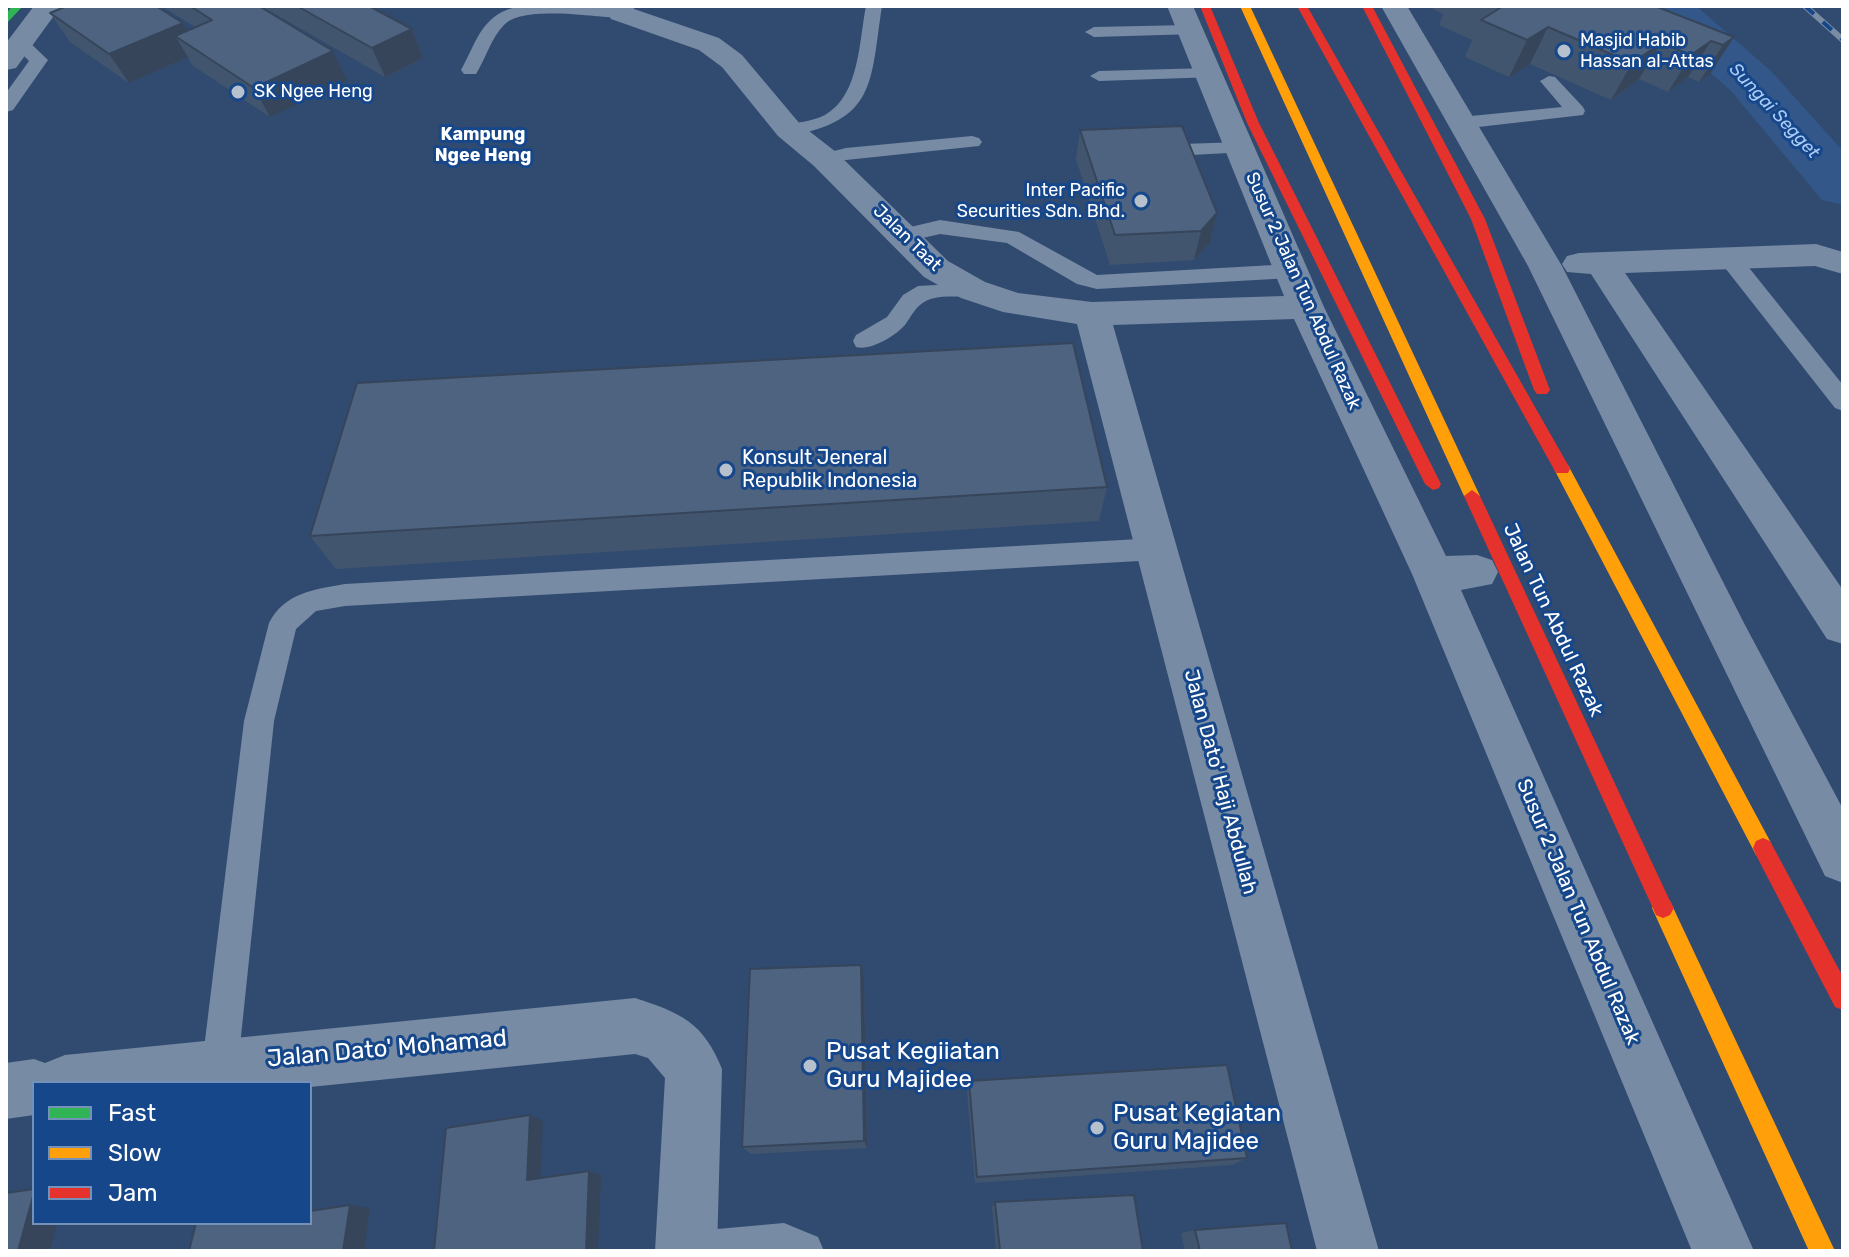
<!DOCTYPE html>
<html>
<head>
<meta charset="utf-8">
<style>
  body { margin:0 }
  #map { position:relative; width:1849px; height:1257px; overflow:hidden; background:#314b70; font-family:Rubik,sans-serif }
  canvas { display:block }
  .frame { position:absolute; inset:0; border:8px solid #fff; pointer-events:none }
  .legend { position:absolute; left:32px; top:1081px; width:280px; height:144px; box-sizing:border-box; background:#16478b; border:2px solid #7391b9; margin:0; padding:10px 14px; list-style:none; font-size:24px; color:#fff }
  .legend li { display:flex; align-items:center; gap:16px; height:40px }
  .legend b { width:40px; border:2px solid #7391b9 }
</style>
</head>
<body>
<div id="map">
<canvas width="1849" height="1257"></canvas>
<div class="frame"></div>
<ul class="legend">
<li><b style="height:10px;background:#30b455"></b>Fast</li>
<li><b style="height:10px;background:#ff9f0a"></b>Slow</li>
<li><b style="height:10px;background:#e5322d"></b>Jam</li>
</ul>
</div>
<script>
const context = document.querySelector('canvas').getContext('2d');
context.lineJoin = 'round';
function paint(path, color) {
  context.fillStyle = color;
  context.fill(path, 'evenodd');
}
function strokePath(path, color, width, dash) {
  context.strokeStyle = color;
  context.lineWidth = width;
  context.lineCap = dash ? 'butt' : 'round';
  context.setLineDash(dash || []);
  context.stroke(path);
}
function label(font, color, halo, rows, align = 'center') {
  context.font = font + ' Rubik,sans-serif';
  context.lineWidth = 6;
  context.setLineDash([]);
  context.textBaseline = 'middle';
  context.strokeStyle = halo;
  context.fillStyle = color;
  for (const [text, x, y, turn = 0] of rows) {
    context.save();
    context.translate(x, y);
    context.rotate((+turn || 0) * Math.PI / 180);
    context.textAlign = isNaN(turn) ? turn : align;
    if (halo) context.strokeText(text, 0, 0);
    context.fillText(text, 0, 0);
    context.restore();
  }
}
paint(new Path2D(`
  M1641 6H1696L1770 70 1843 151V205L1822 200 1732 92 1648 17Z`), '#335788');
paint(new Path2D(`
  M521 6C543 6 614 0 629 13L620 18C594 17 522 5 504 25 491 38 486 58 476 74H464L461 70C478 39 482 13 521 6Z
  M866 6H882C870 83 877 120 789 136L782 134 779 130 782 126C796 122 812 122 825 115 860 95 859 40 866 6Z
  M1190 25 1199 30 1196 34 1094 37 1085 32 1094 27Z
  M20 38 26 39 48 60 13 110 6 112V93L29 61 11 43Z
  M1209 68 1215 69 1218 73 1215 77 1099 81 1090 76 1099 71Z
  M1549 76 1555 77 1583 107 1585 111 1583 115 1461 129 1451 123 1461 117 1562 107 1540 81Z
  M972 136 979 138 982 142 979 146 846 160 825 165 815 159 818 155 846 148Z
  M1240 142 1250 148 1247 152 1154 157 1144 151 1154 145Z
  M940 220 1019 232 1097 275 1291 264 1299 266 1302 271 1299 276 1291 278 1097 289 1077 284 1007 243 940 234 905 242 894 235 898 230Z
  M1730 252 1738 254 1843 385V411L1835 408 1722 264 1719 259Z
  M973 283 981 285 984 290 981 295C962 300 936 291 920 305 914 310 910 318 905 325 895 336 871 351 856 347L853 341 856 335 887 317 903 295 918 286Z
  M1157 538 1166 542 1170 549 1166 556 1157 560 345 606 316 611 296 629 274 721 238 1065 233 1078 220 1083 207 1078 202 1065 244 721 269 623C284 593 315 589 345 584Z
  M784 1223 818 1237 824 1251H675L681 1237 695 1231Z`), '#788ba5');
paint(new Path2D(`
  M34 6H61L16 68 6 70V43Z
  M608 6H634V9L719 38 742 55 800 124 836 152 948 261 985 282 1018 293 1092 302 1284 296 1167 6H1193L1324 307 1446 556 1477 555 1492 560 1498 572 1492 584 1461 590 1754 1251H1692L1412 574 1294 319 1113 325 1379 1251H1317L1077 324 1003 312 961 298 924 277 814 166 778 136 722 67 699 50 611 19 607 13Z
  M1381 6H1407L1562 266 1745 625 1843 809V883L1825 876 1528 266Z
  M1816 244 1843 252V274L1815 266 1625 273 1843 590V644L1827 639 1591 274 1567 272 1562 264 1567 256 1579 253Z
  M635 998C681 1013 703 1022 722 1069L717 1251H655L665 1078 648 1058 635 1054 310 1087V1083H34V1115L6 1119V1063L34 1059 45 1063 65 1055Z`), '#788ba5');
paint(new Path2D(`
  M12 6H23L6 24V14Z`), '#30b455');
paint(new Path2D(`
  M1240 6H1250L1480 496 1478 500 1472 502 1464 496Z
  M1562 463 1568 465 1770 841 1773 848 1770 855 1763 858 1756 855 1554 469Z
  M1663 898 1670 901 1835 1251H1809L1652 908 1656 901Z`), '#ff9f0a');
paint(new Path2D(`
  M1200 6H1210L1259 123 1441 484 1439 488 1433 490 1425 484 1247 123Z
  M1297 6H1307L1568 465 1570 469 1568 473H1556Z
  M1362 6H1372L1485 219 1550 390 1547 394H1537L1534 390 1471 219Z
  M1472 490 1480 496 1670 901 1674 908 1670 915 1663 918 1656 915 1464 496Z
  M1763 838 1770 841 1843 977V1010L1835 1007 1756 855 1753 848 1756 841Z`), '#e5322d');
const rail = new Path2D(`
  M1805 6 1843 40`);
strokePath(rail, '#798ca3', 6);
strokePath(rail, '#16478b', 4, [12]);
paint(new Path2D(`
  M162 6H259L347 81 270 117 192 65 188 57 129 83 70 42 50 13 183 23 187 30 195 27Z
  M261 6H369L412 29 423 58 385 77Z
  M1434 6H1655L1734 37 1710 74 1699 82 1688 77 1668 92 1639 79 1611 100 1530 64 1509 77 1465 57 1472 40 1439 25 1443 14 1433 9Z
  M1080 130 1217 213 1210 243 1194 260 1110 265 1076 159Z
  M1107 487 1099 521 336 569 310 536Z
  M861 965 864 979 867 1148 751 1154 742 1147Z
  M969 1081 1247 1158 1232 1165 975 1183 967 1091Z
  M995 1202 1143 1251H996L992 1207Z
  M1195 1230 1292 1251H1185L1181 1233Z`), '#42556e');
paint(new Path2D(`
  M183 23 200 52 175 36 188 57 129 83 109 54Z
  M1548 27 1530 64 1509 77 1527 40Z
  M412 29 423 58 385 77 372 48Z
  M1734 37 1710 74 1699 82 1723 45Z
  M1711 41 1688 77 1668 92 1691 55Z
  M1661 43 1639 79 1611 100 1632 63Z
  M333 51 347 81 270 117 254 88Z
  M1217 213 1210 243 1194 260 1201 231Z
  M861 965 864 979 867 1148 864 1141Z
  M530 1115 543 1121 540 1184 527 1180Z
  M589 1171 601 1175 598 1251H586Z
  M34 1193V1223H57L50 1251H18Z
  M350 1205 370 1208 364 1251H343Z`), '#36455a');
const building = new Path2D(`
  M67 6H156L183 23 109 54 50 13Z
  M190 6H259L333 51 254 88 175 36 212 20Z
  M297 6H369L412 29 372 48Z
  M1494 6H1655L1734 37 1723 45 1711 41 1691 55 1661 43 1632 63 1548 27 1527 40 1481 20 1500 8Z
  M1182 126 1217 213 1201 231 1115 235 1080 130Z
  M1073 343 1107 487 310 536 357 383Z
  M861 965 864 1141 742 1147 750 969Z
  M1227 1065 1247 1158 977 1177 969 1081Z
  M530 1115 527 1180 589 1171 586 1251H434L446 1128Z
  M34 1189V1193L18 1251H6V1193Z
  M1134 1195 1143 1251H1000L995 1202Z
  M350 1205 343 1251H189L196 1223H310V1211Z
  M1286 1223 1292 1251H1200L1195 1230Z`);
paint(building, '#4d6380');
strokePath(building, '#36455a', 2);
for (const [x, y, r, color] of [
  [1564,51,8,"#b7c0cd"],
  [238,92,8,"#b7c0cd"],
  [1141,201,8,"#b7c0cd"],
  [726,470,8,"#b7c0cd"],
  [810,1066,8,"#b7c0cd"],
  [1097,1128,8,"#b7c0cd"]
]) {
  const dot = new Path2D();
  dot.arc(x, y, r, 0, 2 * Math.PI);
  context.fillStyle = color;
  context.fill(dot);
  strokePath(dot, '#16478b', 3);
}
label('18px', '#fff', '#16478b', [
  ["Masjid Habib",1580,41],
  ["Hassan al-Attas",1580,62],
  ["SK Ngee Heng",254,92],
  ["Inter Pacific",1125,191,"right"],
  ["Securities Sdn. Bhd.",1125,212,"right"]
], 'left');
label('italic 18px', '#aaccf6', '#16478b', [
  ["Sungai Segget",1774,111,47]
]);
label('bold 18px', '#fff', '#16478b', [
  ["Kampung",483,135],
  ["Ngee Heng",483,156]
]);
label('18px', '#fff', '#16478b', [
  ["Jalan Taat",907,238,44],
  ["Susur 2 Jalan Tun Abdul Razak",1303,291,66]
]);
label('20px', '#fff', '#16478b', [
  ["Konsult Jeneral",742,458],
  ["Republik Indonesia",742,481]
], 'left');
label('20px', '#fff', '#16478b', [
  ["Jalan Tun Abdul Razak",1553,620,65],
  ["Jalan Dato' Haji Abdullah",1220,782,75],
  ["Susur 2 Jalan Tun Abdul Razak",1578,912,67]
]);
label('24px', '#fff', '#16478b', [
  ["Jalan Dato' Mohamad",387,1049,-5]
]);
label('24px', '#fff', '#16478b', [
  ["Pusat Kegiiatan",826,1052],
  ["Guru Majidee",826,1080],
  ["Pusat Kegiatan",1113,1114],
  ["Guru Majidee",1113,1142]
], 'left');
</script>
</body>
</html>
